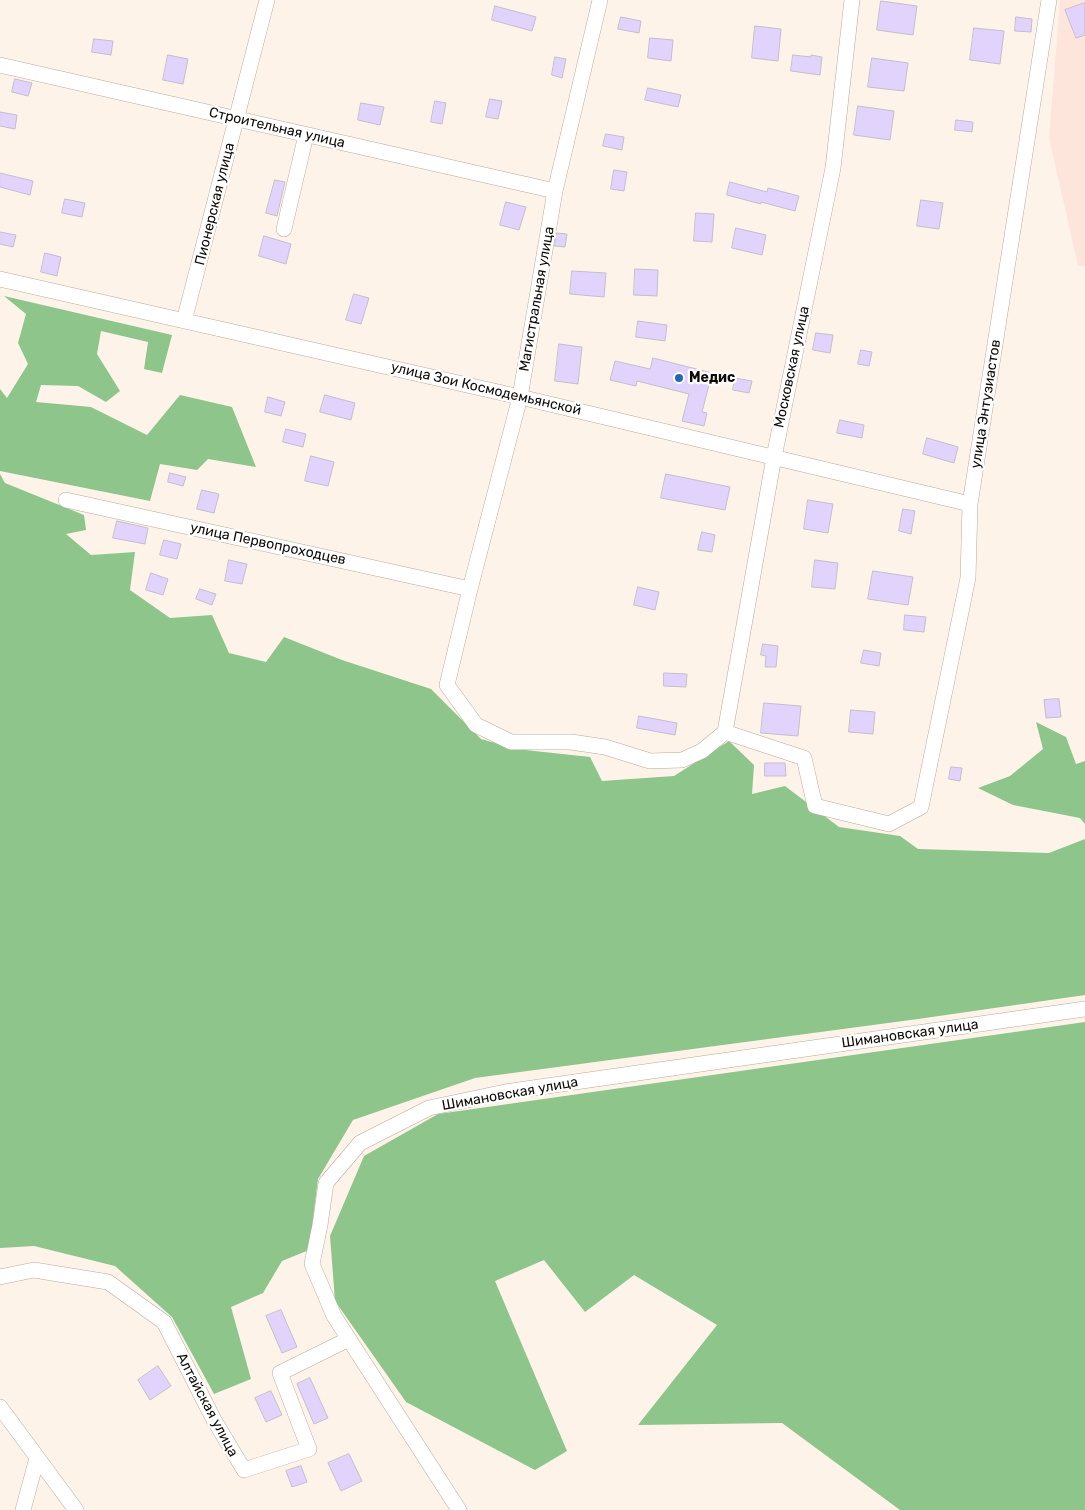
<!DOCTYPE html>
<html>
<head>
<meta charset="utf-8">
<style>
  body { margin:0 }
  canvas { display:block; background:#fef3e9 }
</style>
</head>
<body>
<canvas width="1085" height="1510"></canvas>
<script>
const context = document.querySelector('canvas').getContext('2d');
context.lineJoin = 'round';
function paint(path, color) {
  context.fillStyle = color;
  context.fill(path, 'evenodd');
}
function strokePath(path, color, width, dash) {
  context.strokeStyle = color;
  context.lineWidth = width;
  context.lineCap = dash ? 'butt' : 'round';
  context.setLineDash(dash || []);
  context.stroke(path);
}
function label(font, color, halo, rows, align = 'center') {
  context.font = font + ' Rubik,sans-serif';
  context.lineWidth = 4.5;
  context.setLineDash([]);
  context.textBaseline = 'middle';
  context.strokeStyle = halo;
  context.fillStyle = color;
  for (const [text, x, y, turn = 0] of rows) {
    context.save();
    context.translate(x, y);
    context.rotate((+turn || 0) * Math.PI / 180);
    context.textAlign = isNaN(turn) ? turn : align;
    if (halo) context.strokeText(text, 0, 0);
    context.fillText(text, 0, 0);
    context.restore();
  }
}
paint(new Path2D(`
  M1060 0H1085V266H1078L1049 138Z`), '#fee5dc');
paint(new Path2D(`
  M4 296 172 335 162 373 144 369 148 342 101 331 97 354 120 391 106 402 78 386 41 385 36 402 91 407 147 435 180 395 232 407 256 467 208 459 197 470 160 464 150 501 0 471V389L7 398 28 364 18 343 26 314Z
  M0 474 5 483 84 515 86 530 66 534 91 555 135 552 130 590 170 618 212 615 229 653 266 662 284 637 342 660 431 689 481 739 516 749 590 757 602 781 674 776 729 741 754 765 752 794 785 786 839 827 900 836 918 849 1049 853 1085 839V995L918 1019 475 1078 353 1120 318 1179 309 1250 282 1261 263 1293 231 1307 251 1379 214 1394 172 1317 115 1266 34 1246 0 1248Z
  M1036 722 1066 737 1076 764 1085 761V824L1080 818 1013 805 978 788 1010 776 1043 749Z
  M1085 1022V1510H900L782 1423 638 1425 717 1325 634 1275 585 1312 544 1260 495 1281 567 1451 535 1470 406 1402 335 1301 330 1236 364 1156 438 1114Z`), '#8dc58b');
const building = new Path2D(`
  M881 1 917 6 913 35 877 30Z
  M1085 3V35L1076 38 1065 10Z
  M495 6 536 17 532 31 492 20Z
  M621 17 641 21 639 33 618 29Z
  M1016 17 1032 19 1031 32 1015 31Z
  M755 26 781 29 778 61 752 58Z
  M974 28 1004 31 1000 64 970 60Z
  M650 38 673 40 671 61 648 58Z
  M94 39 113 41 111 55 92 52Z
  M168 55 188 59 183 84 163 80Z
  M793 55 811 57V55L822 57 820 75 791 71Z
  M555 57 566 59 562 78 552 75Z
  M872 58 908 63 904 91 868 87Z
  M15 79 32 83 28 96 12 92Z
  M648 88 681 95 678 107 645 100Z
  M490 99 502 101 498 119 486 117Z
  M435 101 446 103 442 124 431 122Z
  M361 103 384 107 380 125 358 120Z
  M858 106 894 111 890 140 854 135Z
  M0 112 17 115 15 129 0 126Z
  M956 120 973 122 972 132 955 130Z
  M606 134 624 137 622 150 603 146Z
  M614 170 627 172 624 191 611 189Z
  M0 173 33 181 30 195 0 187Z
  M275 180 285 182 277 216 266 213Z
  M730 182 767 192 768 188 799 196 795 211 761 202V204L727 195Z
  M65 199 85 203 82 217 62 213Z
  M921 200 943 203 939 229 917 226Z
  M506 202 526 207 519 230 500 225Z
  M696 213 714 214 712 242 694 241Z
  M736 228 766 235 762 255 732 248Z
  M0 232 16 235 13 247 0 244Z
  M557 233 567 234 565 247 555 246Z
  M264 236 291 244 286 264 259 256Z
  M45 253 61 257 57 276 41 272Z
  M635 269 658 270 657 296 634 295Z
  M572 271 606 273 604 297 570 294Z
  M354 294 369 298 361 324 346 320Z
  M638 321 667 325 665 341 636 337Z
  M816 333 833 335 830 353 813 350Z
  M559 344 582 347 578 384 555 381Z
  M861 350 872 352 869 366 858 364Z
  M653 358 712 373 702 412 707 413 704 426 682 421 689 394 637 381 636 386 610 380 615 361 650 369Z
  M735 378 752 381 749 393 733 390Z
  M325 395 355 403 351 420 320 412Z
  M268 397 285 402 281 416 265 412Z
  M840 420 864 425 862 438 837 433Z
  M286 429 306 434 303 447 283 442Z
  M927 438 958 447 954 463 923 454Z
  M311 456 334 462 328 486 305 481Z
  M170 473 186 477 183 486 168 482Z
  M666 474 730 487 725 510 661 498Z
  M202 490 219 494 214 513 197 509Z
  M808 500 833 504 828 533 804 529Z
  M903 509 915 511 911 534 899 531Z
  M117 521 148 528 145 544 113 538Z
  M702 532 715 535 712 552 698 550Z
  M164 540 181 544 177 559 160 555Z
  M229 560 247 564 242 584 225 581Z
  M815 560 838 563 835 589 812 587Z
  M873 571 913 577 908 605 868 599Z
  M151 573 168 579 163 595 146 590Z
  M638 587 659 592 655 610 634 605Z
  M200 589 216 594 212 605 196 599Z
  M905 615 926 617 924 632 904 630Z
  M763 644 778 646 776 667H765L766 656 761 655Z
  M864 650 881 653 879 666 861 663Z
  M664 673 687 674 686 687 664 686Z
  M1059 699 1061 717 1046 718 1044 700Z
  M764 703 801 706 798 736 761 733Z
  M851 710 875 712 873 734 849 732Z
  M639 716 677 723 675 735 637 728Z
  M765 763H785L786 776H765Z
  M951 767 962 768 960 781 949 779Z
  M281 1310 297 1347 282 1353 266 1316Z
  M158 1366 171 1386 150 1400 138 1380Z
  M310 1378 328 1418 314 1424 297 1384Z
  M271 1391 282 1415 266 1422 255 1398Z
  M349 1454 362 1481 341 1491 328 1463Z
  M301 1466 307 1482 292 1487 286 1471Z`);
paint(building, '#e2d3fd');
strokePath(building, '#c3becd', 1);
const minor = new Path2D(`
  M600 0 555 191 520 397 470 589 447 685 476 725 511 742H571L605 747 650 761 682 760 702 751 725 732 804 758 815 806 889 824 921 807 968 578 970 504 1049 0
  M0 65 555 191
  M284 229 306 135
  M0 279 520 397 970 504
  M184 321 267 0
  M66 500 470 589
  M725 732 774 457 833 168 852 0
  M0 1277 34 1270 108 1282 164 1322 214 1420 244 1470 309 1449 280 1373 349 1339
  M0 1407 76 1510
  M23 1510 37 1458
  M459 1510 334 1316 312 1264 320 1225 326 1183 360 1143 429 1108 505 1092 1085 1009`);
strokePath(minor, '#b7ab9e', 16);
strokePath(minor, '#fff', 15);
for (const [x, y, r, color] of [
  [679,378,5,"#2068b8"]
]) {
  const dot = new Path2D();
  dot.arc(x, y, r, 0, 2 * Math.PI);
  context.fillStyle = color;
  context.fill(dot);
  strokePath(dot, '#fff', 2);
}
label('14px', '#0f0b07', '#fff', [
  ["Строительная улица",277,128,13],
  ["Пионерская улица",215,204,-76],
  ["Магистральная улица",537,299,-80],
  ["Московская улица",792,367,-78],
  ["улица Зои Космодемьянской",486,389,13],
  ["улица Энтузиастов",986,404,-81],
  ["улица Первопроходцев",268,544,12],
  ["Шимановская улица",910,1034,-8],
  ["Шимановская улица",510,1094,-10],
  ["Алтайская улица",207,1405,62]
]);
label('bold 14px', '#0f0b07', '#fff', [
  ["Медис",689,378]
], 'left');
</script>
</body>
</html>
